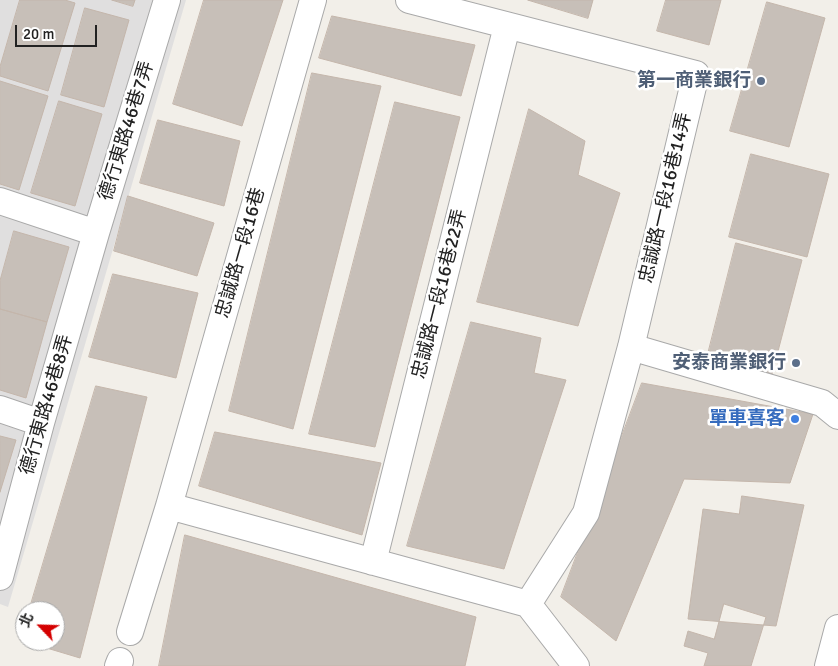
<!DOCTYPE html>
<html>
<head>
<meta charset="utf-8">
<style>
  body { margin:0 }
  #map { position:relative; width:838px; height:666px; overflow:hidden; background:#f2efe9; font-family:Signika,"Noto Sans TC",sans-serif }
  canvas { display:block }
  .north { position:absolute; left:15px; top:601px; width:50px; height:50px; box-sizing:border-box; background:#fff; border:1px solid #a7a7a7; border-radius:50%; rotate:294deg; font-size:14px; font-weight:700; line-height:20px; text-align:center; color:#222 }
  .north::after { content:''; display:block; margin:auto; width:18px; height:22px; background:#d40000; clip-path:polygon(50% 0,100% 100%,50% 72%,0 100%) }
  .scale { position:absolute; left:15px; top:25px; width:82px; height:22px; box-sizing:border-box; border:2px solid #222; border-top:0; padding-left:6px; font-size:15px; line-height:18px; white-space:nowrap; color:#222; -webkit-text-stroke:4px #fff; paint-order:stroke }
</style>
</head>
<body>
<div id="map">
<canvas width="838" height="666"></canvas>
<div class="north">北</div>
<div class="scale">20 m</div>
</div>
<script>
const context = document.querySelector('canvas').getContext('2d');
context.lineJoin = 'round';
function paint(path, color) {
  context.fillStyle = color;
  context.fill(path, 'evenodd');
}
function strokePath(path, color, width, dash) {
  context.strokeStyle = color;
  context.lineWidth = width;
  context.lineCap = dash ? 'butt' : 'round';
  context.setLineDash(dash || []);
  context.stroke(path);
}
function label(font, color, halo, rows, align = 'center') {
  context.font = font + ' Signika,"Noto Sans TC",sans-serif';
  context.lineWidth = 5;
  context.setLineDash([]);
  context.textBaseline = 'middle';
  context.strokeStyle = halo;
  context.fillStyle = color;
  for (const [text, x, y, turn = 0] of rows) {
    context.save();
    context.translate(x, y);
    context.rotate((+turn || 0) * Math.PI / 180);
    context.textAlign = isNaN(turn) ? turn : align;
    if (halo) context.strokeText(text, 0, 0);
    context.fillText(text, 0, 0);
    context.restore();
  }
}
paint(new Path2D(`
  M0 0H186L8 607 0 604Z`), '#e0dfdf');
const building = new Path2D(`
  M20 0H65L75 3 48 91 0 76V67Z
  M112 0H135L133 6Z
  M204 0H283L242 126 173 104Z
  M528 0H593L588 18Z
  M666 0H721L709 45 657 31Z
  M767 2 825 18 789 147 730 131Z
  M85 8 129 20 104 107 61 95Z
  M332 16 475 45 461 96 319 58Z
  M312 73 381 86 293 429 229 411Z
  M0 81 48 96 19 190 0 184Z
  M59 101 102 114 75 206 31 193Z
  M395 102 460 117 375 447 309 434Z
  M529 109 585 141 578 175 620 193 578 326 477 302Z
  M158 120 240 141 224 206 140 183Z
  M751 154 829 174 807 257 729 237Z
  M128 196 214 223 197 276 114 251Z
  M14 231 69 247 47 322 0 309V281Z
  M736 243 802 260 772 374 707 358Z
  M113 274 198 293 176 378 89 357Z
  M0 309 47 322 26 398 0 390Z
  M471 322 541 338 534 373 566 380 504 569 407 546Z
  M642 383 813 414 790 483 684 479 616 641 561 597Z
  M96 386 147 397 80 658 20 640 25 624V641H55V611H29Z
  M215 432 381 463 362 535 199 486Z
  M0 436 16 440 0 492Z
  M742 496 804 505 776 626 688 619 703 509 739 514Z
  M185 535 476 617 465 666H159Z
  M724 604 766 617 751 666H704L708 653 684 646 688 631 714 639Z`);
paint(building, '#c7bfb8');
strokePath(building, '#c4b6ab', 1);
const minor = new Path2D(`
  M409 0 696 74 631 347 586 513 528 604
  M0 201 96 233
  M631 347 822 403 838 416
  M0 409 41 423
  M169 506 528 604 576 666
  M373 562 507 26
  M0 577 41 423 96 233 167 0
  M130 632 169 506 313 0
  M118 666 120 661
  M828 666 838 628`);
strokePath(minor, '#a9a9a9', 28);
strokePath(minor, '#fff', 26);
for (const [x, y, r, color] of [
  [761,81,5,"#5c6f8a"],
  [796,363,5,"#5c6f8a"],
  [795,419,5,"#3f7fe0"]
]) {
  const dot = new Path2D();
  dot.arc(x, y, r, 0, 2 * Math.PI);
  context.fillStyle = color;
  context.fill(dot);
  strokePath(dot, '#fff', 2);
}
label('bold 19px', '#4e5e75', '#fff', [
  ["第一商業銀行",751,81],
  ["安泰商業銀行",786,363]
], 'right');
label('19px', '#222', '#fff', [
  ["德行東路46巷7弄",127,131,-73],
  ["忠誠路一段16巷14弄",666,198,-77],
  ["忠誠路一段16巷",241,253,-74],
  ["忠誠路一段16巷22弄",440,294,-76],
  ["德行東路46巷8弄",47,405,-74]
]);
label('bold 19px', '#366cbe', '#fff', [
  ["單車喜客",785,419]
], 'right');
</script>
</body>
</html>
